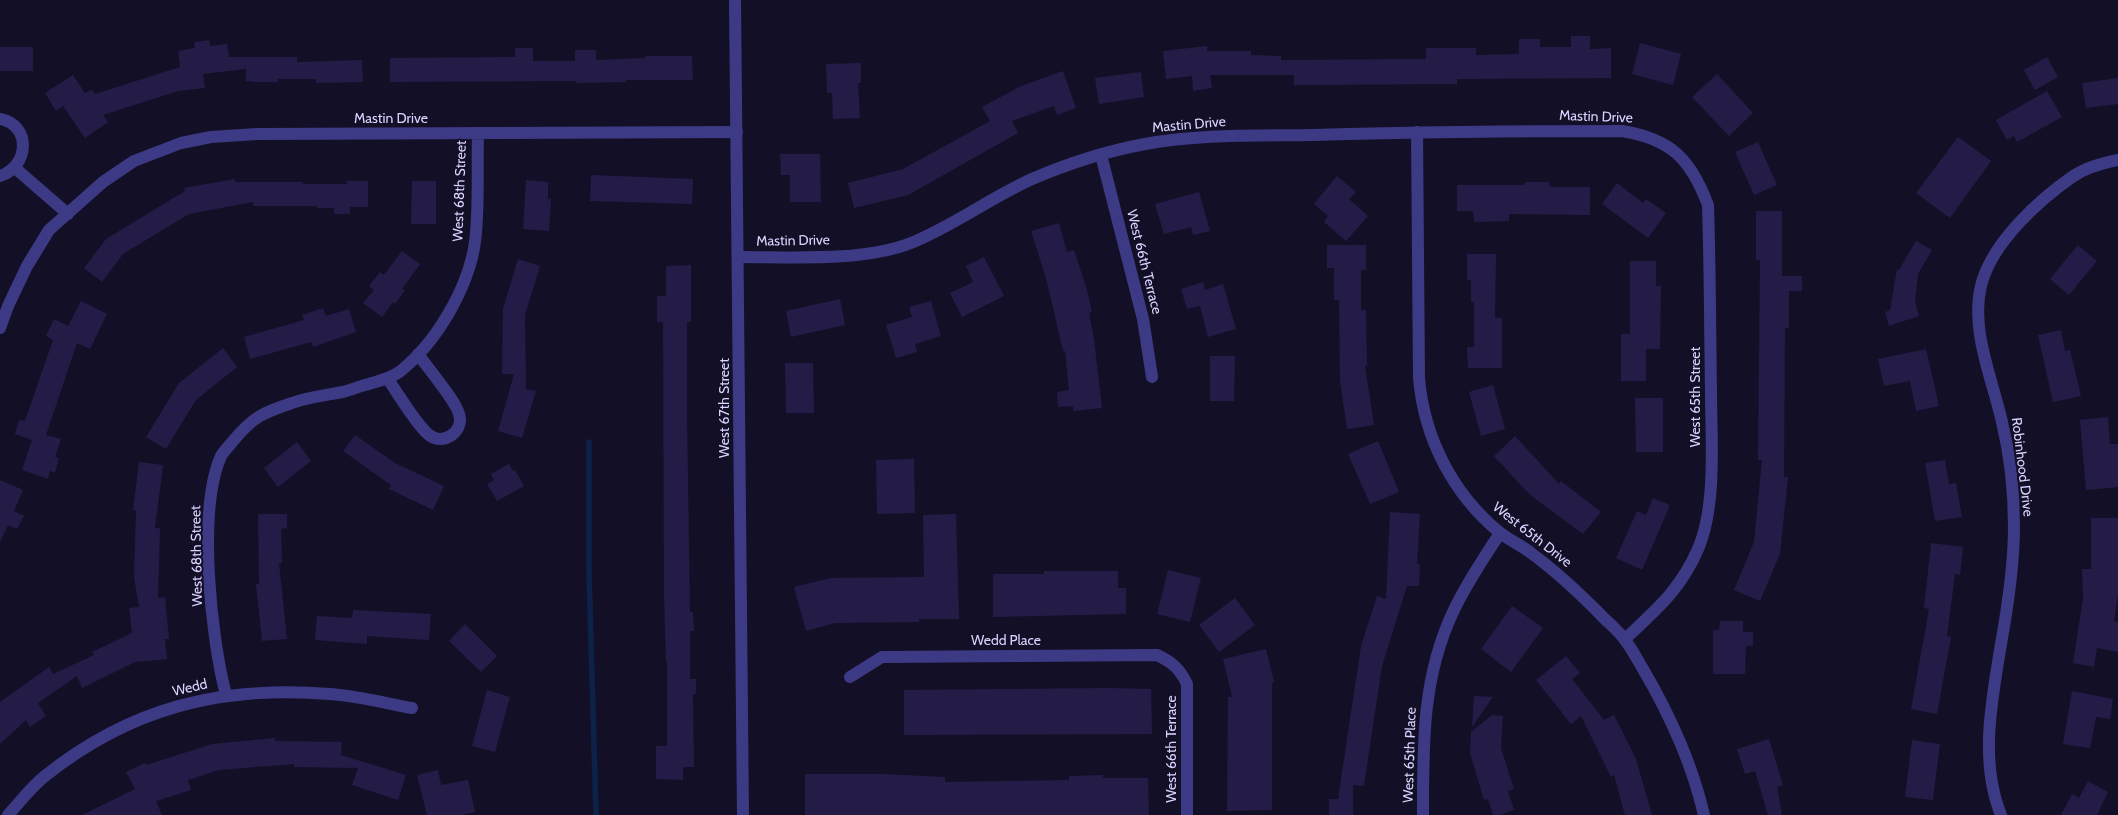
<!DOCTYPE html>
<html>
<head>
<meta charset="utf-8">
<style>
  body { margin:0 }
  canvas { display:block; background:#130f26 }
</style>
</head>
<body>
<canvas width="2118" height="815"></canvas>
<script>
const context = document.querySelector('canvas').getContext('2d');
context.lineJoin = 'round';
function strokePath(path, color, width, dash) {
  context.strokeStyle = color;
  context.lineWidth = width;
  context.lineCap = dash ? 'butt' : 'round';
  context.setLineDash(dash || []);
  context.stroke(path);
}
function paint(path, color) {
  context.fillStyle = color;
  context.fill(path, 'evenodd');
}
function label(font, color, halo, rows, align = 'center') {
  context.font = font + ' Cabin,sans-serif';
  context.lineWidth = 4;
  context.setLineDash([]);
  context.textBaseline = 'middle';
  context.strokeStyle = halo;
  context.fillStyle = color;
  for (const [text, x, y, turn = 0] of rows) {
    context.save();
    context.translate(x, y);
    context.rotate((+turn || 0) * Math.PI / 180);
    context.textAlign = isNaN(turn) ? turn : align;
    if (halo) context.strokeText(text, 0, 0);
    context.fillText(text, 0, 0);
    context.restore();
  }
}
strokePath(new Path2D(`
  M589 442V572L596 815`), '#0c2248', 5.5);
paint(new Path2D(`
  M1571 36H1590V49L1611 48V78L1457 79V84L1294 85V75H1210L1212 88 1193 91 1192 76 1166 79 1163 51 1207 46V51H1251V55L1281 56V60L1426 59V48H1476V55L1519 54V39H1540V47H1571Z
  M209 40 210 46 227 44 229 57H297V62L362 60 363 82 316 83V79H278V82H256L246 81V69L203 74 205 88 178 91 103 115 108 122 85 138 63 106 56 111 45 93 73 75 85 93 92 90 95 94 180 67 178 51 195 48 194 42Z
  M1640 43 1681 54 1673 85 1632 74Z
  M0 47H33V71H0Z
  M515 48H533V61H575V50H596V60L645 58V56H692L693 80H626V82L576 83V81L390 82V58L515 57Z
  M2047 57 2058 77 2035 90 2024 70Z
  M861 63V83H858L860 118 833 119 832 93H827L826 64Z
  M1063 71 1076 108 1057 115 1054 106 1012 121 1018 133 908 195 854 208 848 183 903 169 990 121 982 107 1021 86Z
  M1141 72 1144 97 1099 104 1095 78Z
  M1717 74 1753 113 1729 136 1692 97Z
  M2118 78V104L2086 108 2082 83Z
  M2047 91 2062 117 2017 142 2014 136 2007 140 1996 120Z
  M1958 137 1991 161 1950 218 1916 193Z
  M1758 142 1777 185 1754 195 1735 152Z
  M780 154H820L821 202H790V175H781Z
  M591 175 693 179 692 204 590 201Z
  M1337 176 1356 192 1349 199 1368 216 1346 241 1324 222 1328 216 1314 204Z
  M235 179V182H303V184H347V181H368V207H350V214H334V208H317V206H253V202L189 214 123 254 102 282 84 268 106 239 185 191 184 188Z
  M526 180 548 182V199H551L549 231 523 229Z
  M412 181H436V224H411Z
  M1525 182H1549L1550 187H1590V215L1509 214V221L1474 222 1473 211H1457V185H1525Z
  M1617 183 1643 203 1646 199 1666 213 1648 238 1602 204Z
  M1199 192 1210 231 1193 235 1191 227 1164 234 1155 204Z
  M1756 211H1782V276H1802V291H1789V328H1785L1784 477H1788L1780 554 1760 601 1734 590 1754 542 1762 460H1758L1760 260H1756Z
  M1059 223 1067 252 1074 250 1087 290 1092 312 1089 313 1094 339 1102 408 1073 411V406L1058 407 1057 392 1069 390 1065 351H1063L1046 278 1031 231Z
  M1916 241 1932 250 1918 274 1915 302 1919 316 1889 326 1885 312 1890 310 1897 269 1899 270Z
  M1327 245H1366V270H1361V310H1366L1367 366H1365L1374 425 1347 429 1340 381 1339 300H1334V268H1327Z
  M2078 245 2097 261 2069 295 2050 279Z
  M402 251 420 264 402 289 405 290 395 304 393 302 382 317 363 303 374 290 369 286 380 272 384 275Z
  M1467 254H1496L1495 318H1502V368H1468L1467 347H1474V302H1471V280H1467Z
  M984 257 1004 296 962 317 950 293 973 282 966 266Z
  M518 259 540 266 525 315 526 389 536 391 522 438 498 431 514 374H502L503 309Z
  M1630 261H1656V286H1661L1660 349H1646V381H1621V334H1630Z
  M691 265V322H687V415L690 612H693L694 631H690V679H696V694H693L694 767H683V780L656 779V746H667V662H666L664 596 663 322H657V296H666V266Z
  M1203 282 1205 290 1223 284 1236 329 1208 337 1200 306 1187 309 1181 289Z
  M840 299 845 325 791 337 786 311Z
  M81 301 107 314 90 349 77 343 46 435 61 439 55 457 59 458 55 473 50 471 48 479 22 470 32 440 15 434 19 420 25 421 53 340 46 336 54 319 68 326Z
  M931 301 941 336 915 344 917 352 896 358 886 325 912 317 909 307Z
  M323 308 326 316 349 309 356 332 313 347 311 342 250 359 244 337 304 320 302 315Z
  M2061 330 2065 351 2070 350 2081 396 2053 402 2038 335Z
  M223 348 237 367 196 400 166 449 146 437 179 383Z
  M1926 349 1939 406 1916 411 1910 381 1884 386 1878 359Z
  M1210 356H1235L1234 401H1210Z
  M785 363H813L814 413H786Z
  M1493 385 1505 429 1481 436 1469 392Z
  M1635 398H1663V452H1636Z
  M2108 417 2110 444H2118V487L2086 490 2080 420Z
  M355 435 395 463 444 486 433 510 389 489 391 485 343 451Z
  M1515 436 1559 484 1561 481 1601 512 1583 534 1530 495 1494 456Z
  M1378 441 1399 492 1370 504 1348 454Z
  M297 442 311 461 278 487 264 468Z
  M914 459 915 513 877 514 876 460Z
  M1945 460 1949 484 1956 483 1962 517 1935 521 1925 463Z
  M139 462 163 465 155 528H160L158 598 165 597 169 639H165L167 659 135 662 82 688 77 676 38 703 46 716 30 727 26 720 0 744V702L49 667 53 674 94 655 92 652 132 633 129 608 139 607 134 577 136 510H133Z
  M509 464 513 471 515 470 524 486 497 501 487 484 494 480 491 474Z
  M0 480 23 490 14 511 24 516 17 529 8 525 0 542Z
  M1653 498 1670 505 1642 570 1616 558 1637 511 1646 515Z
  M1390 512 1420 514 1417 564H1420L1419 586H1407L1382 666 1364 786 1353 785V815H1329V799H1338L1361 646 1377 596 1386 599Z
  M258 514H287V528L281 529 282 563H279L287 639 262 641 256 584H259Z
  M956 514 959 619H919V622L835 623 806 631 794 587 831 578 924 577 923 515Z
  M2091 518H2118V594L2114 621 2118 622V652L2097 648 2094 667 2073 663 2083 599 2082 569H2091Z
  M1931 543 1963 547 1960 575 1955 574 1947 636 1951 637 1937 714 1911 709 1929 609 1924 608Z
  M1168 570 1201 578 1190 622 1157 614Z
  M1044 571H1118V588H1126V614L993 617V574H1044Z
  M1235 598 1255 625 1219 652 1199 625Z
  M1512 606 1543 628 1511 672 1481 649Z
  M353 610 431 614 429 640 367 636V644L315 640 317 616 352 618Z
  M1720 621H1743V632H1753V646H1746L1745 674H1713V630H1719Z
  M465 624 497 656 481 672 449 641Z
  M1266 649 1274 682 1272 683V810L1227 811 1228 697H1232L1223 659Z
  M1566 656 1580 673 1572 679 1604 720 1614 715 1636 759 1652 815H1625L1614 775 1611 777 1581 716 1571 724 1536 680Z
  M1110 688 1151 689 1152 734 904 735V690Z
  M487 690 510 697 495 752 472 746Z
  M2072 691 2113 699 2110 719 2096 717 2090 748 2063 744Z
  M1474 696 1493 697 1472 727Z
  M1492 715 1503 716 1501 748 1514 789 1508 791 1514 810 1500 815H1493L1488 799 1484 800 1470 753 1471 732Z
  M275 738V741L342 742 341 755 406 775 398 800 352 785 358 768 294 767V764L219 770 188 780 191 790 156 801 162 815H82L135 789 126 772 145 763 146 765 212 744Z
  M1769 739 1783 785 1777 787 1782 815H1768L1755 771 1745 774 1737 749Z
  M1912 740 1940 744 1933 800 1905 797Z
  M438 770 441 785 468 780 475 812 462 815H427L417 775Z
  M805 774H883L945 777V782L1069 780V776L1103 775V778H1148L1149 815H805Z
  M2088 781 2108 792 2097 815H2061L2072 794 2079 798Z`), '#241b47');
strokePath(new Path2D(`
  M0 119C32 125 29 167 0 176
  M1417 132 1419 378C1424 438 1453 494 1499 532 1509 540 1521 545 1531 553 1556 571 1577 591 1599 613 1607 622 1618 630 1625 640 1632 649 1637 659 1643 669 1670 715 1692 763 1704 815
  M1101 155 1143 319 1152 377
  M15 168 68 214
  M739 257C791 257 863 262 911 243 953 226 990 198 1032 179 1067 164 1107 151 1145 144 1199 134 1257 136 1313 135 1416 132 1519 131 1622 131 1672 139 1691 160 1708 205 1710 267 1710 329 1711 391 1711 438 1717 505 1698 549 1681 589 1656 610 1625 639
  M0 328 8 306 27 266 49 230 103 182 134 161 181 143 211 137 257 134 737 132
  M387 378C398 393 415 423 428 434 442 447 465 432 459 414 456 401 427 367 418 354
  M850 677 882 657 1157 655C1172 662 1180 669 1187 684V815
  M226 695C211 638 197 510 221 456 224 451 229 446 233 441 253 417 262 413 292 403 308 397 326 395 343 392 351 390 358 387 365 385 378 381 393 378 403 369 440 338 473 280 476 232 479 199 477 166 478 133
  M8 815C20 802 31 787 45 776 130 708 221 685 330 694 358 696 385 703 412 708
  M1423 815C1423 744 1422 678 1453 612 1466 584 1484 558 1500 533
  M2001 815C1979 760 1992 700 2001 644 2008 605 2014 566 2014 527 2014 493 2010 455 2002 422 1992 377 1969 328 1982 282 1994 241 2039 200 2072 177 2085 168 2103 163 2118 160`), '#3d3a85', 12);
strokePath(new Path2D(`
  M735 0 743 815`), '#3d3a85', 12);
label('14px', '#d9d4ff', '#130f26', [
  ["Mastin Drive",1596,117,2],
  ["Mastin Drive",391,119],
  ["Mastin Drive",1189,125,-5],
  ["West 68th Street",460,191,-88],
  ["Mastin Drive",793,241,-1],
  ["West 66th Terrace",1144,262,76],
  ["West 65th Street",1696,397,-90],
  ["West 67th Street",725,408,-90],
  ["Robinhood Drive",2022,467,83],
  ["West 65th Drive",1532,535,38],
  ["West 68th Street",197,556,-91],
  ["Wedd Place",1006,641],
  ["Wedd",190,688,-13],
  ["West 66th Terrace",1172,749,-90],
  ["West 65th Place",1410,755,-88]
]);
</script>
</body>
</html>
